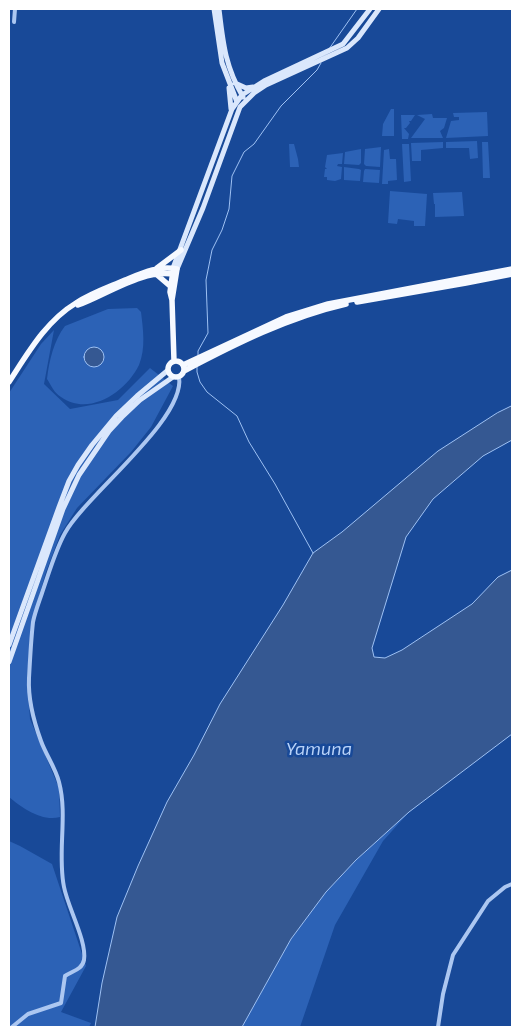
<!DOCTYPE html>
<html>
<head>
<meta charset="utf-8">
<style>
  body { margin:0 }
  #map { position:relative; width:521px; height:1036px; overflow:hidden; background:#184998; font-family:"Exo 2",sans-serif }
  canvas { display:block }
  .frame { position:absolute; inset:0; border:10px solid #fff; pointer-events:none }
</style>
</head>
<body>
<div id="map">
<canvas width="521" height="1036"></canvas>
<div class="frame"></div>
</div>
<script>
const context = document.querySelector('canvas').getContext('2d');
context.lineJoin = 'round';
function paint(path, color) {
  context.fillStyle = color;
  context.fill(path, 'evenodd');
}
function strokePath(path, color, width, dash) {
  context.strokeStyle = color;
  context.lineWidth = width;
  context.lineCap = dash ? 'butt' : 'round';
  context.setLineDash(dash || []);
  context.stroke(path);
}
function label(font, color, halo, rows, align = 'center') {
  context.font = font + ' "Exo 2",sans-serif';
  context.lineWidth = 5;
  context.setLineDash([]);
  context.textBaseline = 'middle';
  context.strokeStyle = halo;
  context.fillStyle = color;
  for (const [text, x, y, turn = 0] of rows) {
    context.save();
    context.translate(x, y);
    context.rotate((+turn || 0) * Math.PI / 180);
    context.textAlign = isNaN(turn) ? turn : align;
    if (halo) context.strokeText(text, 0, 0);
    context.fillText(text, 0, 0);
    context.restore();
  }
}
paint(new Path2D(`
  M391 109H394V136H382L383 124Z
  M487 112 488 136 446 138 451 121 459 120V117H454L453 113Z
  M432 114 433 118H447L444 128 440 131 443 138H411L425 119 417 115Z
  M401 115H415L411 121H409L410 123 406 128H404L409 134 408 139H402Z
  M477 141 478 158 470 159 469 148H446V142Z
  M443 142V148L421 150V161H412L411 143Z
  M482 142H488L490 178H483Z
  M289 144H294L298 159 299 167H290Z
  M402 144H409L411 181 404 182Z
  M381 147 380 167 366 166 364 164 365 149Z
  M361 149V163L359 165 344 164 345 152Z
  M389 149 390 159H396L397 180 388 181V184H382L384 150Z
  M343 153 342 164H338L337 166 342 167 341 179 335 181 327 180V177H324L325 169H327L325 167 327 155Z
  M344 167 359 169 361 170 360 181 344 180Z
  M365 169 380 170 379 183 363 182 364 171Z
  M390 191 427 194 425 226H414V221L398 219 397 224 388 223Z
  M462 192 464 216 435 217V204H434L433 193Z
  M137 308 141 312C143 329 146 348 139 365 126 392 89 417 61 397 54 393 51 385 47 379 49 361 54 340 65 326L108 309Z
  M54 330 44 384 70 409 118 400 150 368 173 386 151 427 131 452 77 508 60 535 46 572 31 624 27 679 30 719 59 788 60 817C42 822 22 808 9 797V393L41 344Z
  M409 812 383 841 335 925 300 1027H242L291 939 326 892 356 860Z
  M9 841 20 846 52 864 86 966 61 1012 91 1023 89 1027H9Z`), '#2c62b6');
const water = new Path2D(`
  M84 357a10 10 0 1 1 20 0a10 10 0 1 1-20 0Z
  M512 406V440L483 456 433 499 406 537 372 648 374 657 385 658 402 650 472 604 498 577 512 570V734L409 812 356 860 326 892 291 939 242 1027H95L102 983 117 917 138 866 167 802 194 755 220 704 283 605 313 553 342 532 438 451 497 413Z`);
paint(water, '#355892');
strokePath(water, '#9ec1f3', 1);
strokePath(new Path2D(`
  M329 49 357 9
  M198 355V351L208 333 206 280 212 250 222 230 229 209 232 176 244 152 254 144 281 106 317 70 321 63
  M197 367V372L200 382 207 392 237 416 249 442 275 484 313 553`), '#9ec1f3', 1);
strokePath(new Path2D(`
  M14 22 15 9
  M12 1027 28 1014 61 1003 65 976C72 971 82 970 84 960 87 941 68 908 64 887 57 853 68 816 59 782 55 767 46 755 41 741 34 722 28 698 29 678 30 659 31 640 33 622 35 612 39 602 42 593 49 573 55 551 65 533 86 495 186 419 179 377
  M438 1027 443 994 453 955 488 901 505 887 512 884`), '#acc7f1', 4);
strokePath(new Path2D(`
  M214 9 222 63 237 102
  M219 9C223 43 225 66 243 97
  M235 83 246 88 253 87
  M229 88 231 109
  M173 268 232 109 242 95 264 81 343 44 370 9
  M177 269 203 208 240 107 254 93 266 85 347 48 358 38 379 9
  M9 645 59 507 69 481 78 465 92 445 116 416 137 396 167 371
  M9 662 63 509 79 475 109 431 122 417 140 400 173 377`), '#dae7fc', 5);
strokePath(new Path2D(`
  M157 268 181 250
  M173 271 170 292 172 300 174 361
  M156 274 170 286
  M357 302 466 283 512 274
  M78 305C106 295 146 267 176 275
  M168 369a8 8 0 1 1 16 0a8 8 0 1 1-16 0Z
  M183 365 286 317 328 304 512 269
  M184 371C235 344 289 317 346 304
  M9 382C28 353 46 321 76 303 91 293 109 287 125 280 142 273 159 265 177 269L172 300`), '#f6f9ff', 5.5);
label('italic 18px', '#b8d2f8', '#184998', [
  ["Yamuna",319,749]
]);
</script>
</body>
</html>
